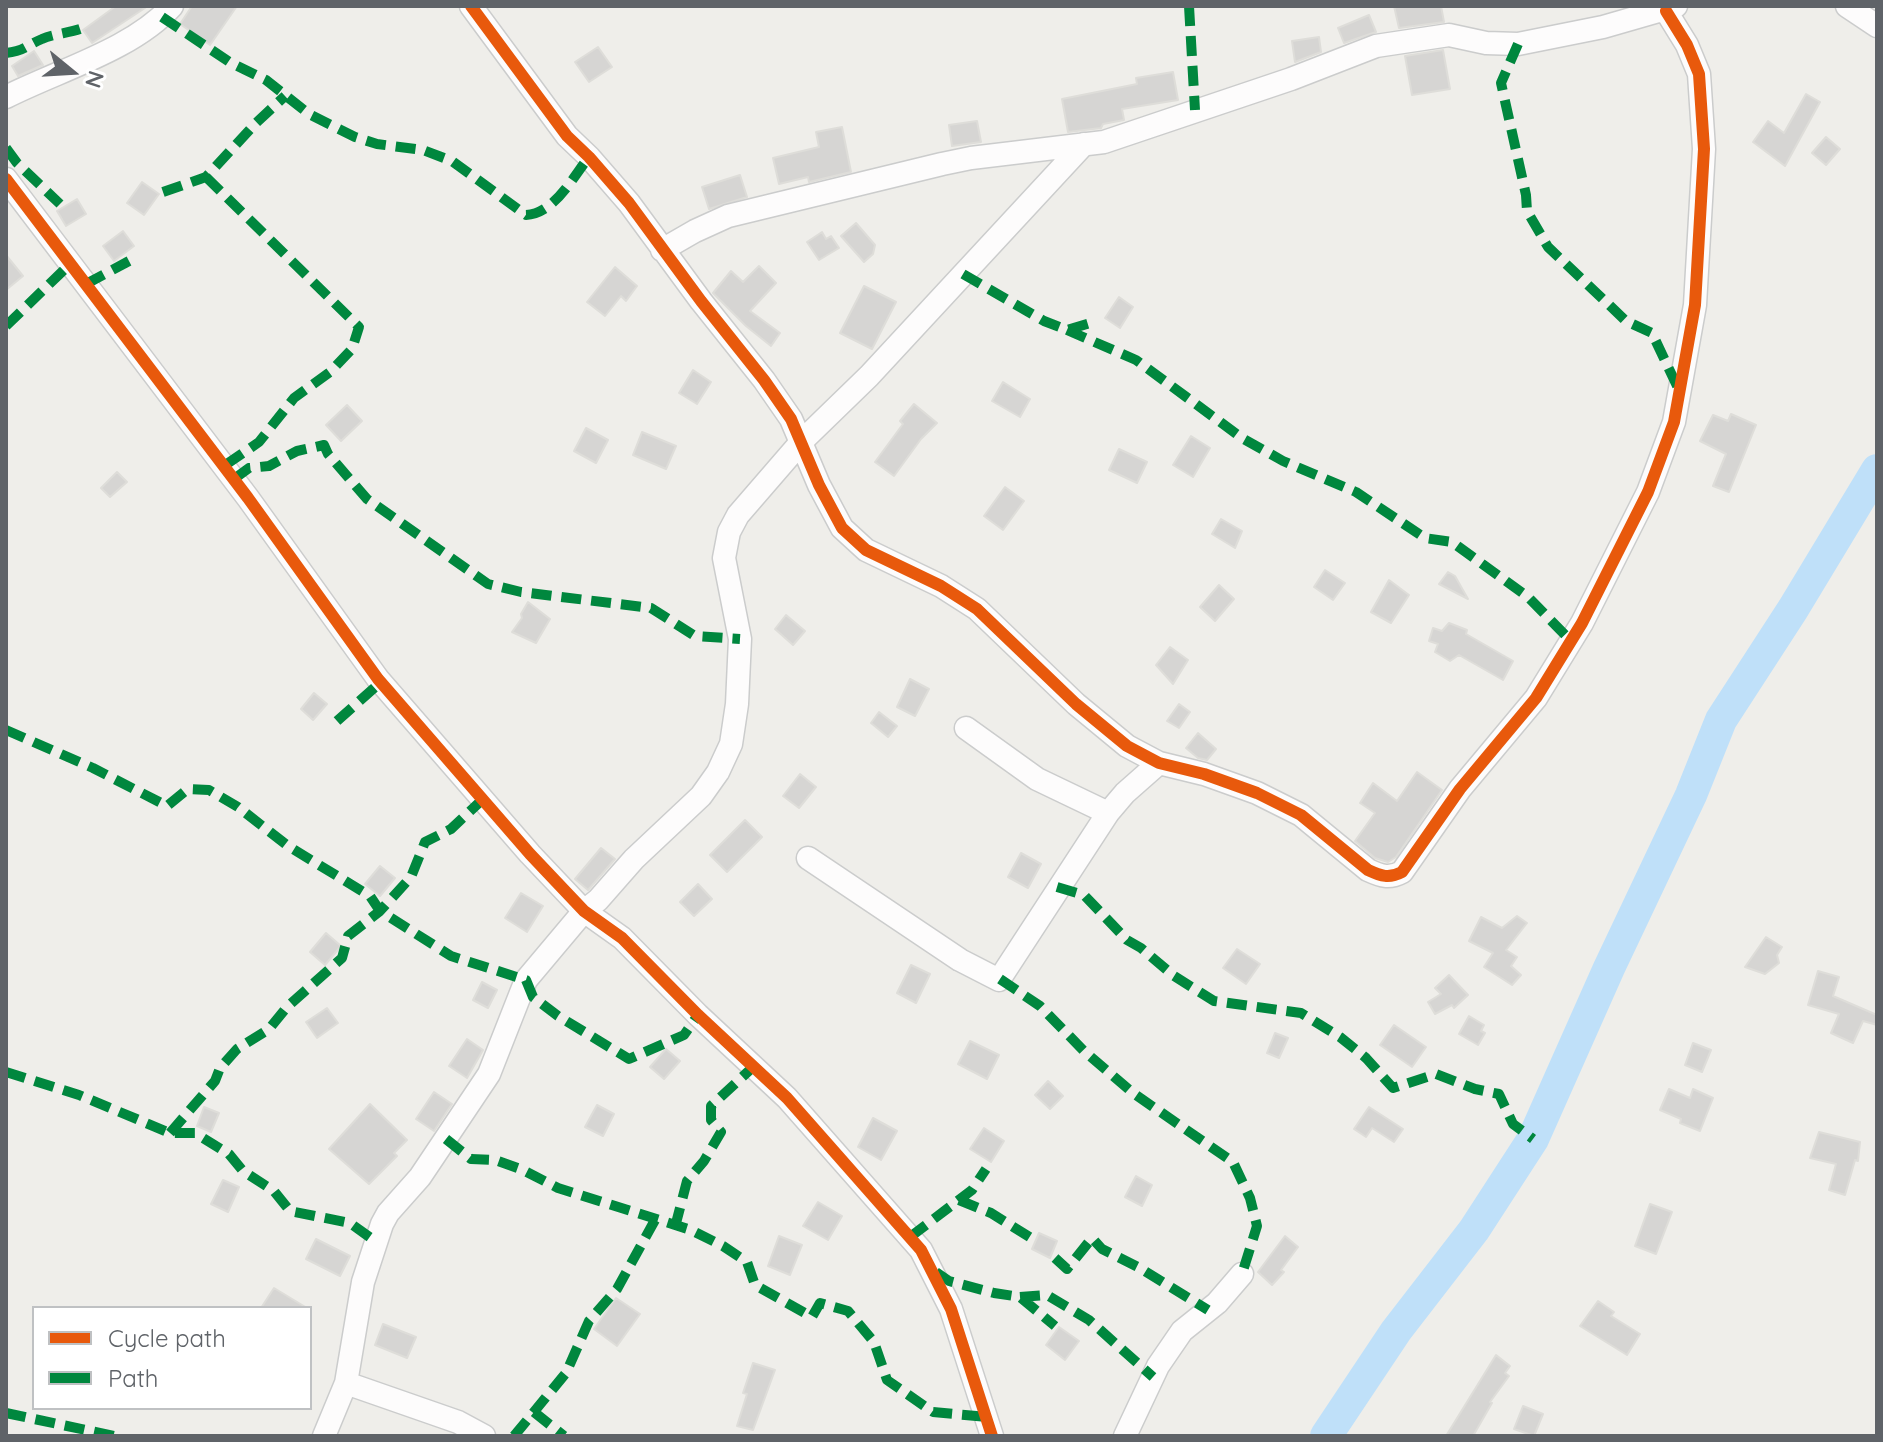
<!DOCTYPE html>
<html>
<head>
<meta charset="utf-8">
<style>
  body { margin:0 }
  #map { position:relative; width:1883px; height:1442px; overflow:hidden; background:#efeeea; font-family:Quicksand,sans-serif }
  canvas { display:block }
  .frame { position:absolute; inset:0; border:8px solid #5f6368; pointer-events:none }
  .legend { position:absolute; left:32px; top:1306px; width:280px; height:104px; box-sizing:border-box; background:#fff; border:2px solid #bfc1c3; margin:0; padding:10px 14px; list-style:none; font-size:24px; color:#5f6368 }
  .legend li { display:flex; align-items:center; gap:16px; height:40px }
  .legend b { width:40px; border:2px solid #bfc1c3 }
  .north { position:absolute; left:32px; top:32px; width:80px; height:80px; -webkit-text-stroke:6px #fff; paint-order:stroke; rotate:108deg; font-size:22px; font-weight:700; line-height:32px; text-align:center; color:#5f6368 }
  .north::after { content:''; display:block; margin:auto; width:28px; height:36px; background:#5f6368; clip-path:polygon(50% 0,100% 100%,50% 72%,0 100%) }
</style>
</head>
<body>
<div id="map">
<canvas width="1883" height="1442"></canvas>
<div class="frame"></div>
<ul class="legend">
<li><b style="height:10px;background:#e8590c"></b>Cycle path</li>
<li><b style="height:10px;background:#00873e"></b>Path</li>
</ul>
<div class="north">N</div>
</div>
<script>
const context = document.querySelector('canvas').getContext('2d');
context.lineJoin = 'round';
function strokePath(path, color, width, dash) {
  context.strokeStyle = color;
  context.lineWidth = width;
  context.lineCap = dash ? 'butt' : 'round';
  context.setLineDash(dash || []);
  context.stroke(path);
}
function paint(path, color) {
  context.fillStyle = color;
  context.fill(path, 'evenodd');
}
strokePath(new Path2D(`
  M1326 1436 1396 1331 1474 1230 1533 1139 1609 968 1691 795 1721 720 1793 609 1877 470`), '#bfe0f9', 32);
const building = new Path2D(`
  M116 6H148L92 43 83 30Z
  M192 6H237L210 45 180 24Z
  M1394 6H1441L1444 22 1399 28Z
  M1369 15 1376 32 1344 43 1338 28Z
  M1319 37 1321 52 1295 62 1292 41Z
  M598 47 612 67 589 82 575 62Z
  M1443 50 1450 89 1412 95 1405 56Z
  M34 51 43 65 18 76 12 66Z
  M1173 72 1178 100 1122 109 1124 120 1103 124 1101 128 1068 132 1062 99 1137 84 1136 78Z
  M1806 94 1820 102 1785 166 1753 142 1768 121 1784 133Z
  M977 121 981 142 952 146 949 125Z
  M842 127 851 172 809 182 808 177 779 184 773 158 819 147 816 132Z
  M1826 137 1840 149 1826 165 1812 153Z
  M740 175 747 197 709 209 702 187Z
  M142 182 159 194 144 215 127 203Z
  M77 199 86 214 66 226 57 211Z
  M856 223 875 245 873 254 864 262 841 236Z
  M123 231 134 246 114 261 103 246Z
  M822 232 826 239 831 236 839 248 819 260 807 242Z
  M6 255 23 276 6 290Z
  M759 266 776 283 750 311 780 333 771 346 746 326 713 293 731 271 743 282Z
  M615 267 637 286 626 301 621 296 605 316 587 302Z
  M864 286 896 302 872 349 840 333Z
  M1119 297 1133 307 1120 328 1105 318Z
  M693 370 711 382 697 404 679 393Z
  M1003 382 1030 399 1020 417 992 401Z
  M914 404 937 423 921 439 894 476 875 462 903 424 900 421Z
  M347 405 362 421 341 441 326 425Z
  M1731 414 1756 425 1729 492 1713 486 1726 454 1700 441 1713 415 1728 421Z
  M586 428 608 440 596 463 574 451Z
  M642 432 676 446 666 469 633 455Z
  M1191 436 1210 448 1193 477 1173 465Z
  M1119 449 1147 462 1137 483 1109 470Z
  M117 472 127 482 110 497 101 488Z
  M1005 487 1024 501 1003 530 984 516Z
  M1221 519 1242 531 1235 548 1212 534Z
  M1325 570 1345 583 1333 600 1314 587Z
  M1448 572 1455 576 1468 599 1439 584Z
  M1389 580 1409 595 1391 623 1371 612Z
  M1219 585 1234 599 1215 621 1200 607Z
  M528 602 550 619 536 643 512 632 522 618 521 614Z
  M786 615 805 631 793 645 775 629Z
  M1449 623 1467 630 1466 634 1513 661 1503 680 1459 655 1450 661 1435 652 1438 644 1429 641 1433 628 1442 631Z
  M1170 647 1188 660 1173 684 1156 665Z
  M910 679 929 689 915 716 897 707Z
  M314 693 327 704 313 720 301 709Z
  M1179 704 1190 712 1179 728 1167 721Z
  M879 712 897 726 888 737 871 723Z
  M1198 733 1216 749 1207 760 1198 758 1186 748Z
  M1417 772 1442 790 1396 857 1388 862 1375 858 1355 841 1375 813 1360 803 1373 783 1397 801Z
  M800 774 816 787 799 808 783 796Z
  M745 820 762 837 727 872 710 855Z
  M601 848 615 859 588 890 575 879Z
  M1021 853 1041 864 1028 888 1008 877Z
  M380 866 395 878 380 896 365 884Z
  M698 884 712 899 694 916 680 902Z
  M521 893 543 906 527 932 505 918Z
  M1517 916 1527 923 1506 950 1517 957 1511 966 1521 975 1512 985 1484 967 1493 953 1469 941 1481 917 1502 928Z
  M326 933 341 946 325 965 310 952Z
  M1766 937 1782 947 1777 955 1779 963 1765 974 1745 967Z
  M1237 949 1260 964 1246 984 1223 968Z
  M911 965 930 974 916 1003 897 993Z
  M1818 971 1839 977 1833 996 1877 1015V1025L1863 1021 1853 1043 1831 1033 1839 1014 1808 1005Z
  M1449 975 1468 995 1454 1008 1452 1005 1435 1014 1428 1002 1441 994 1435 988Z
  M482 982 497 990 488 1008 473 1000Z
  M327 1008 338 1023 317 1038 306 1022Z
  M1469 1016 1484 1025 1481 1031 1485 1033 1478 1045 1459 1034Z
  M1394 1025 1426 1047 1412 1067 1380 1045Z
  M1275 1033 1288 1038 1279 1058 1267 1053Z
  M467 1039 483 1050 467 1078 449 1066Z
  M970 1041 999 1055 987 1079 958 1064Z
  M1693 1043 1711 1050 1702 1072 1685 1065Z
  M666 1049 680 1061 664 1079 650 1067Z
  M1048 1081 1063 1096 1050 1109 1035 1095Z
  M1669 1089 1690 1098 1693 1089 1713 1098 1700 1131 1680 1123 1681 1119 1660 1110Z
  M434 1092 452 1104 434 1131 416 1119Z
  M370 1104 407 1140 394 1153 397 1156 369 1184 329 1149Z
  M597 1105 614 1114 603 1136 585 1127Z
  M204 1107 219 1113 211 1132 197 1126Z
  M1369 1107 1403 1129 1394 1142 1372 1128 1366 1137 1354 1129Z
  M873 1118 897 1131 881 1160 858 1147Z
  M984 1128 1004 1141 991 1162 970 1149Z
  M1819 1132 1860 1142 1858 1161 1855 1160 1845 1195 1829 1190 1836 1164 1810 1158Z
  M1136 1176 1152 1185 1142 1206 1125 1197Z
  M223 1180 239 1187 228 1212 211 1204Z
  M818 1202 842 1216 828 1240 803 1226Z
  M1650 1204 1672 1212 1656 1254 1635 1246Z
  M1039 1233 1057 1241 1050 1258 1032 1249Z
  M779 1236 802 1245 790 1275 768 1266Z
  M1285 1236 1298 1247 1281 1270 1284 1272 1272 1285 1258 1272Z
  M316 1239 350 1256 340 1276 306 1259Z
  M274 1288 307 1308H261Z
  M616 1298 640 1314 617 1346 594 1329Z
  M1598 1301 1614 1312 1611 1316 1640 1334 1627 1355 1580 1326Z
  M383 1324 416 1337 407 1358 375 1345Z
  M1059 1327 1079 1341 1065 1360 1046 1345Z
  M1496 1355 1510 1366 1505 1373 1509 1376 1490 1402 1492 1403 1473 1436H1446Z
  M753 1363 775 1370 753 1430 737 1426 747 1394 743 1393Z
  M1523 1406 1543 1414 1534 1436 1514 1429Z`);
paint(building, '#d6d5d3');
strokePath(building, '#deddd9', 2);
const minor = new Path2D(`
  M471 6 567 136 589 157 629 203 701 301 764 380 791 419 819 485 842 528 866 550 941 586 977 609 1076 704 1127 746 1159 763 1204 774 1257 793 1301 815 1368 870C1381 876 1389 879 1402 872L1460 789 1536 698 1582 623 1648 492 1674 422 1695 305 1704 149 1699 74 1687 45 1666 11
  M1847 6 1877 26
  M6 97C59 70 132 50 172 6
  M6 179 248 498 378 679 530 854 584 911 622 938 698 1015 787 1098 921 1250 951 1309 992 1436
  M662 250 695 231 728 216 942 164 971 158 1104 142 1291 79 1376 46 1449 35 1486 43 1518 44 1603 27 1676 6
  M966 728 1037 779 1108 813
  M808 858 960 960 999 980 1108 813 1125 793 1159 763
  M346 1383 458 1422 484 1436
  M324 1436 346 1383 363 1282 382 1224 388 1213 420 1177 489 1074 526 980 584 911 598 900 634 859 701 796 718 772 731 744 737 704 740 639 724 558 729 532 738 515 802 441 869 376 1084 144
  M1125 1436 1158 1366 1182 1331 1217 1303 1242 1274`);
strokePath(minor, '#cbcccc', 25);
strokePath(minor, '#fdfcfc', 22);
strokePath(new Path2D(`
  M1189 6 1195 110
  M162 17 231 63 266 80 309 114 355 137 377 144 423 150 452 161 526 215C554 214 573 177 589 157
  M1518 44 1501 83 1526 195 1527 211 1548 247 1626 321 1652 333 1678 388
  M6 53C25 51 25 46 42 39 53 34 68 33 80 29
  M6 148 17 163 60 204
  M206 177 359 327 352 349 330 372 294 398 259 442 224 466
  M163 192 206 177 256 123 285 96
  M963 274 1044 321 1067 330 1097 321
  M86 284 129 261
  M6 326 70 264
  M1067 330 1136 360 1242 438 1283 461 1356 492 1425 538 1452 542 1528 597 1571 641
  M234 479 249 468 269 466 297 451 324 445 328 454 367 499 488 584 521 592 651 608 695 636 740 639
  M337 721 381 682
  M6 730 93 768 167 806 188 789 209 790 238 807 288 846 370 896 380 911 451 956 526 980 533 997 558 1016 629 1059 684 1035 698 1015
  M1057 887 1084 895 1127 940 1141 948 1174 976 1214 1001 1301 1013 1340 1037 1366 1058 1393 1088 1436 1074 1475 1089 1499 1094 1513 1124 1533 1139
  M1000 979 1040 1006 1084 1051 1133 1093 1233 1162 1250 1198 1257 1226 1242 1274
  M6 1072 79 1095 170 1133H195L229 1154 243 1171 274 1191 290 1211 350 1223 375 1241
  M170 1133 215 1081 220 1068 237 1049 269 1029 287 1007 342 958 348 936 380 911 411 877 425 842 451 829 483 799
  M446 1139 471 1159 495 1160 523 1170 558 1188 691 1230 723 1246 747 1262 755 1285 812 1317 820 1303 848 1311 874 1342 887 1380 933 1412 987 1417
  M959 1200 991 1213 1031 1238
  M675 1227 687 1181 704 1161 721 1132 711 1120V1106L753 1067
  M910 1237 972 1190 986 1169
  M1055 1258 1067 1269 1092 1238 1102 1249 1138 1267 1208 1310
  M936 1272 949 1281 994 1293 1020 1297 1055 1326
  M1020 1297 1047 1295 1089 1320 1153 1377
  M534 1412 564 1436
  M6 1413 114 1436
  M514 1436 566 1373 589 1321 617 1289 655 1220`), '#00873e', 10, [20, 10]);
strokePath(new Path2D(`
  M471 6 567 136 589 157 629 203 701 301 764 380 791 419 819 485 842 528 866 550 941 586 977 609 1076 704 1127 746 1159 763 1204 774 1257 793 1301 815 1368 870C1381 876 1389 879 1402 872L1460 789 1536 698 1582 623 1648 492 1674 422 1695 305 1704 149 1699 74 1687 45 1666 11
  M6 179 248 498 378 679 530 854 584 911 622 938 698 1015 787 1098 921 1250 951 1309 992 1436`), '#e8590c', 12);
</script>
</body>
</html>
